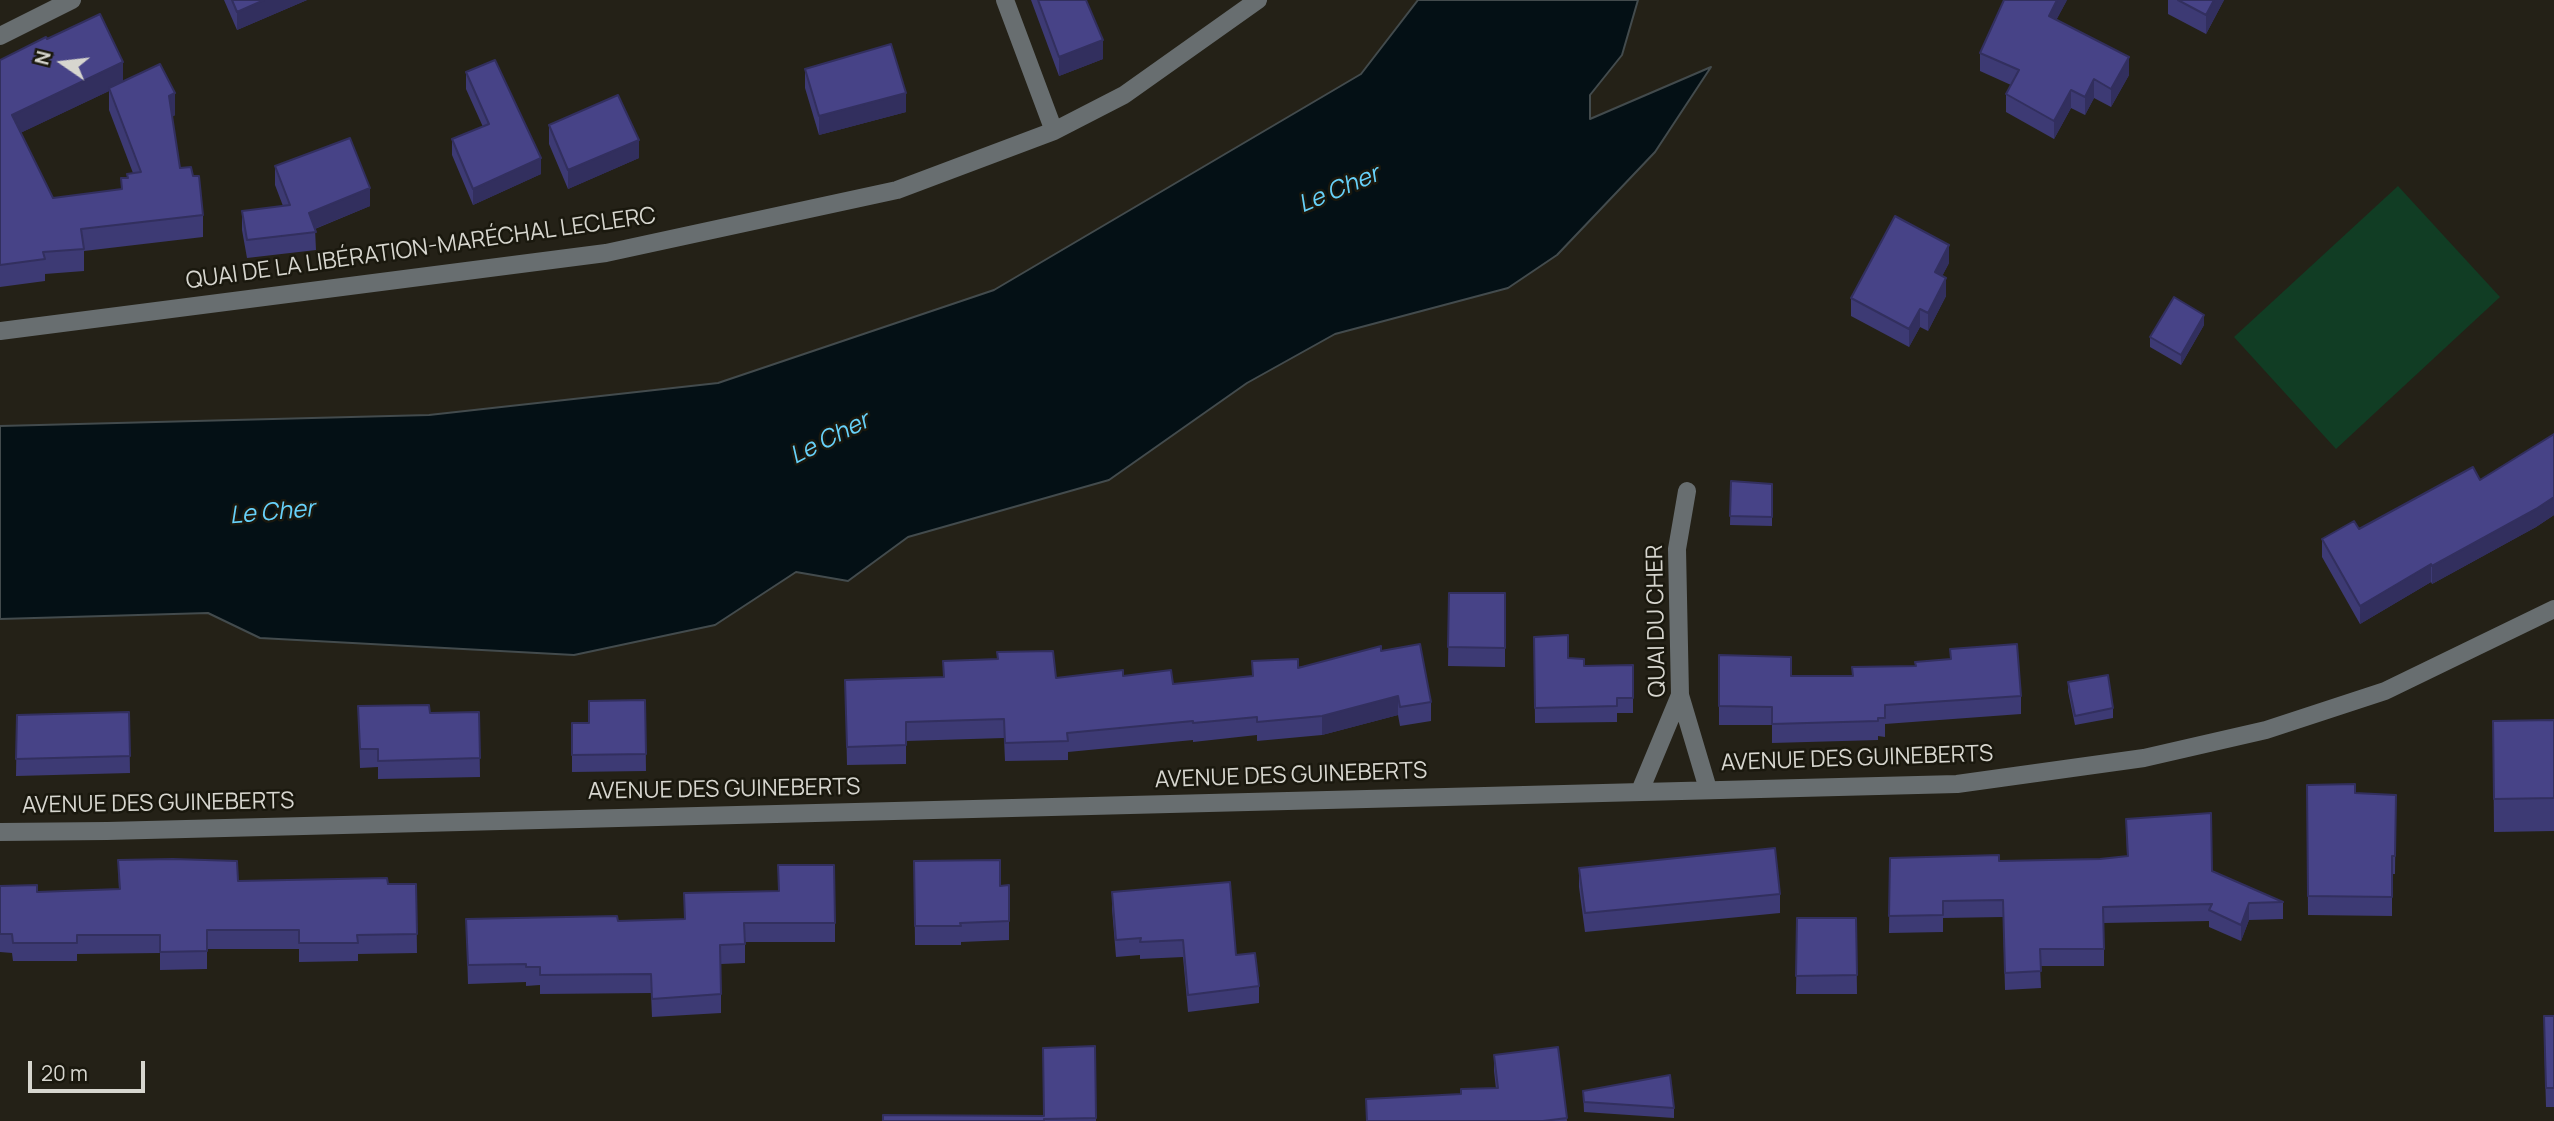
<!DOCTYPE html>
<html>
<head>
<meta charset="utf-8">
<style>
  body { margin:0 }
  #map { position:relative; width:2554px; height:1121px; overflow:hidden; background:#242117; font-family:Manrope,sans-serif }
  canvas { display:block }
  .north { position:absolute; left:28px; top:28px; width:70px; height:70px; -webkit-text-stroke:5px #1a180e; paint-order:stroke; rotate:284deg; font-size:19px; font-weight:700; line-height:28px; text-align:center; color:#d7d6cf }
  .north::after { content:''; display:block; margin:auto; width:24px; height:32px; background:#d7d6cf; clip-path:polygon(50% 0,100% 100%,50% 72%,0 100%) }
  .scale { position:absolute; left:28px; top:1061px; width:117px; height:32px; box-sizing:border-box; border:4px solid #d7d6cf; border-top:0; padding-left:9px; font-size:21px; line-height:24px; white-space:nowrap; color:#d7d6cf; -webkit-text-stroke:5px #1a180e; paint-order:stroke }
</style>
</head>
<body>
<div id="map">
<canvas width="2554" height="1121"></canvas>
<div class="north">N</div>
<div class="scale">20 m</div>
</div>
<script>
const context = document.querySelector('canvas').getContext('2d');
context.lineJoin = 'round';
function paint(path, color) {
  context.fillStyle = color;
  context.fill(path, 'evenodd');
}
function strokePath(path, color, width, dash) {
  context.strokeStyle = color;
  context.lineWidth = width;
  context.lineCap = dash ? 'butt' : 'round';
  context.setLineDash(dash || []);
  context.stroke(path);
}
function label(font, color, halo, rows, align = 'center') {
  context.font = font + ' Manrope,sans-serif';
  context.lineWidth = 5;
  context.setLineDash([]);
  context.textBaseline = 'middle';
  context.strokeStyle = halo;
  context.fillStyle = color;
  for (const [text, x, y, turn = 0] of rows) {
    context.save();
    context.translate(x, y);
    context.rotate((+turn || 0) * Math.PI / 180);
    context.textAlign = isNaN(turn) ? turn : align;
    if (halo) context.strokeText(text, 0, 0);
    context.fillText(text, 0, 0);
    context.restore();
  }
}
paint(new Path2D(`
  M2398 186 2500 297 2336 449 2234 337Z`), '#113d24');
const water = new Path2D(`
  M1418 0H1638L1622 55 1590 95V119L1711 67 1655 152 1557 255 1508 288 1335 334 1247 383 1109 480 908 537 848 581 796 572 715 625 574 655 260 638 208 613 0 619V426L429 415 718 383 994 290 1361 74Z`);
paint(water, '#041015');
strokePath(water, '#434b4d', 2);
strokePath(new Path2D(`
  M1005 0 1054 131
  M0 36 72 0
  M0 331 606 253 897 190 1054 131 1124 95 1258 0
  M1687 491 1677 549 1680 695 1708 789
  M1640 791 1680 695
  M0 832 107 831 1957 784 2144 758 2266 730 2385 691 2554 609`), '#686e70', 18);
paint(new Path2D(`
  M224 0H307L237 30Z
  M1031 0H1086L1103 59 1059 76Z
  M2067 0 2056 20 2129 75 2111 107 2094 98 2085 115 2071 108 2054 139 2006 112V94L2011 85 1980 71V53Z
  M2168 0H2224L2206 34 2168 14Z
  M47 39 123 81 175 115 172 117 180 168 203 215V237L84 251V271L45 274V281L0 287V60ZM109 91V110L133 173 127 178H121V189L53 198 20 133Z
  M805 69 906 112 819 135 805 88Z
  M466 72 541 174 473 205 452 155V139L483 127 466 89Z
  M549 125 639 158 568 189 549 144Z
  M275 166 370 206 315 229 316 250 247 258 242 230V211L283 206 275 185Z
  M1949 263 1942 276 1946 296 1928 331 1920 327 1909 347 1851 316V298Z
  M2204 325 2181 365 2150 347V337Z
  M2554 434V515L2536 527 2432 584 2431 582 2360 624 2322 557V539L2359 529 2480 480Z
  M1731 481 1772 484V526L1730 525Z
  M1449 593H1505V667L1448 666Z
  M1534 637 1568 658 1584 666 1633 665V713H1617V722L1535 723Z
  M1950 649 2021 696V714L1885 724V737L1878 736V740L1772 743V725H1719V655L1791 676H1852V667L1916 666 1950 659Z
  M1381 651 1431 702V721L1400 726 1398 715 1322 735 1257 741V735L1193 742V740L1068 752V760L1005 761 1004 738 906 741V764L847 765 845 680 943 678V661L997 659V652L1056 678 1123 676 1173 684 1252 676Z
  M2068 682 2113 708V718L2075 725 2068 691Z
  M645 700 646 771 572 772V723H589Z
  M358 706 430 713 479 712 480 777 378 779V767L360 768Z
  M129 712 130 773 16 776 17 715Z
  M2554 720V831L2494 832 2493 721Z
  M2307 785 2355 793 2396 795 2395 874H2392V916L2308 915Z
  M2126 819 2212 871 2283 902V919L2249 920 2241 941 2209 927V921L2104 923V966H2040L2041 988 2005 990 2003 917 1943 918V932L1889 933 1890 858 1999 861 2100 859 2127 856Z
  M118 860 238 881 416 884 417 953 358 954V961L299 962V949H207V969L160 970V953L77 954V961H13L12 953 0 952V886L37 892 119 889Z
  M914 861 1000 886 1009 885V940L961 942V945H915Z
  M1579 868 1780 894V913L1585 932 1579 887Z
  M1112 892 1236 955 1259 986V1003L1188 1012 1183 957 1140 959V955L1116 957 1112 909Z
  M684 893 835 923V942H745V963L721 964V1013L652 1017 651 993 540 994V985L526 986V982L468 984 466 919 618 921 685 919Z
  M1797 918H1856L1857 994H1796Z
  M2554 1016V1107H2546L2544 1035Z
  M1095 1046 1096 1121H883L1044 1116Z
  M1558 1047 1567 1121H1367L1461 1094V1089H1496L1494 1071V1055Z
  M1583 1091 1674 1108V1118L1584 1112Z`), '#3d3a74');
paint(new Path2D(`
  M264 0H307L237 30V12Z
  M2057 0H2067L2049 34V16Z
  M2214 0H2224L2206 34V15Z
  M1103 40V59L1059 76V57Z
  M2129 57V75L2111 107V89Z
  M123 62V84L109 88V91L12 137V115Z
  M2094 79V98L2085 115V97Z
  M2071 90V108L2054 139V121Z
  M175 93V115L169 119V96Z
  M906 93V112L819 135V116Z
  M639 140V158L568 189V170Z
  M541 158V174L473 205V189Z
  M370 188V206L309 231V213Z
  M1949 245V263L1935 290V272Z
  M1946 278V296L1928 331V313Z
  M1920 309V327L1909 347V329Z
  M2204 315V325L2181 365V355Z
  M2554 497V515L2536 527 2432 584V566Z
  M2431 564V582L2360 624V606Z
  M1398 696V715L1322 735V716Z
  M2249 903V920L2241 941V925Z`), '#322f5e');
const building = new Path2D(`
  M232 0H264L237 12Z
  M1038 0H1086L1103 40 1059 57Z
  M2004 0H2057L2049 16 2129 57 2111 89 2094 79 2085 97 2071 90 2054 121 2006 94 2019 70 1980 53Z
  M2178 0H2214L2206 15Z
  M100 14 123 62 12 115 53 198 122 189 121 178H128L127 174 141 172 109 88 160 64 175 93 169 96 180 168 191 167 193 176H199L203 215 81 229 84 249 43 252 45 259 0 265V60L46 37 47 39Z
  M891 44 906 93 819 116 805 69Z
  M495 60 541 158 473 189 452 139 489 124 466 72Z
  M618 95 639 140 568 170 549 125Z
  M350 138 370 188 309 213 316 232 247 240 242 211 290 205 275 166Z
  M1895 216 1949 245 1935 272 1946 278 1928 313 1920 309 1909 329 1851 298Z
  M2174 297 2204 315 2181 355 2150 337Z
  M2554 434V497L2536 509 2432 566 2431 564 2360 606 2322 539 2354 521 2359 529 2473 467 2480 480Z
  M1731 481 1772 484V517L1730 516Z
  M1449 593H1505V648L1448 647Z
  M1568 635V658L1584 659V666L1633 665V698H1617V706L1535 708 1534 637Z
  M1420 644 1431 702 1400 707 1398 696 1322 716 1257 722V717L1193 723V721L1067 733 1068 741 1005 743 1004 719 906 722V745L847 747 845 680 944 677 943 661 998 659 997 652 1053 651 1056 678 1123 670V676L1171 670 1173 684 1253 676 1252 661 1298 659V668L1381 646V651Z
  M2017 644 2021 696 1885 705V718H1878V721L1772 724V707L1719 706V655L1791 657V676H1853L1852 667 1916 666 1915 662 1951 659 1950 649Z
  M2108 675 2113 708 2075 716 2068 682Z
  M645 700 646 754 572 755V723H589V701Z
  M429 705 430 713 479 712 480 758 378 761V749H360L358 706Z
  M129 712 130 756 16 759 17 715Z
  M2554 720V798L2494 799 2493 721Z
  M2355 784V793L2396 795 2395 856H2392V897L2308 896 2307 785Z
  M2211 813 2212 871 2283 902 2249 903 2241 925 2209 910 2212 904 2103 907 2104 949H2040L2041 971 2005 973 2003 900 1943 901V915L1889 916 1890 858 1999 855V861L2100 859 2128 856 2126 819Z
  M1775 848 1780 894 1585 913 1579 868Z
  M173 859 237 861 238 881 387 878 388 884H416L417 934 357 935 358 943H299V930H207V951L160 952V935H77V943H13L12 934H0V886L37 885V892L120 889 118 860Z
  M1000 860V886L1009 885V921L960 923 961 926H915L914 861Z
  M778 865H834L835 923H744L745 944 720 945 721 994 652 999 651 974 540 975V967H526V964L468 965 466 919 617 916 618 921 685 919 684 893 779 891Z
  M1230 882 1236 955 1255 953 1259 986 1188 995 1183 940 1140 942 1141 938 1116 940 1112 892Z
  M1797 918H1856L1857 975 1796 976Z
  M2544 1016H2554V1088H2546Z
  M1095 1046 1096 1118 1044 1119V1121H883V1115L1044 1116 1043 1048Z
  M1558 1047 1567 1118 1543 1121H1367L1366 1099 1461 1094V1089L1498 1088 1494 1055Z
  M1670 1075 1674 1108 1584 1102 1583 1091Z`);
paint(building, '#474387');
strokePath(building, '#322f5e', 2);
label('23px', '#d7d6cf', '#1a180e', [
  ["QUAI DE LA LIBÉRATION-MARÉCHAL LECLERC",421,249,-8],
  ["QUAI DU CHER",1657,621,-91],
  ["AVENUE DES GUINEBERTS",1857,759,-2],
  ["AVENUE DES GUINEBERTS",1291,776,-2],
  ["AVENUE DES GUINEBERTS",724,790,-1],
  ["AVENUE DES GUINEBERTS",158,804,-1]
]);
label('italic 24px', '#67d1f9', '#1a180e', [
  ["Le Cher",1339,190,-23],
  ["Le Cher",830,439,-27],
  ["Le Cher",272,513,-5]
]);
</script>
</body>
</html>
